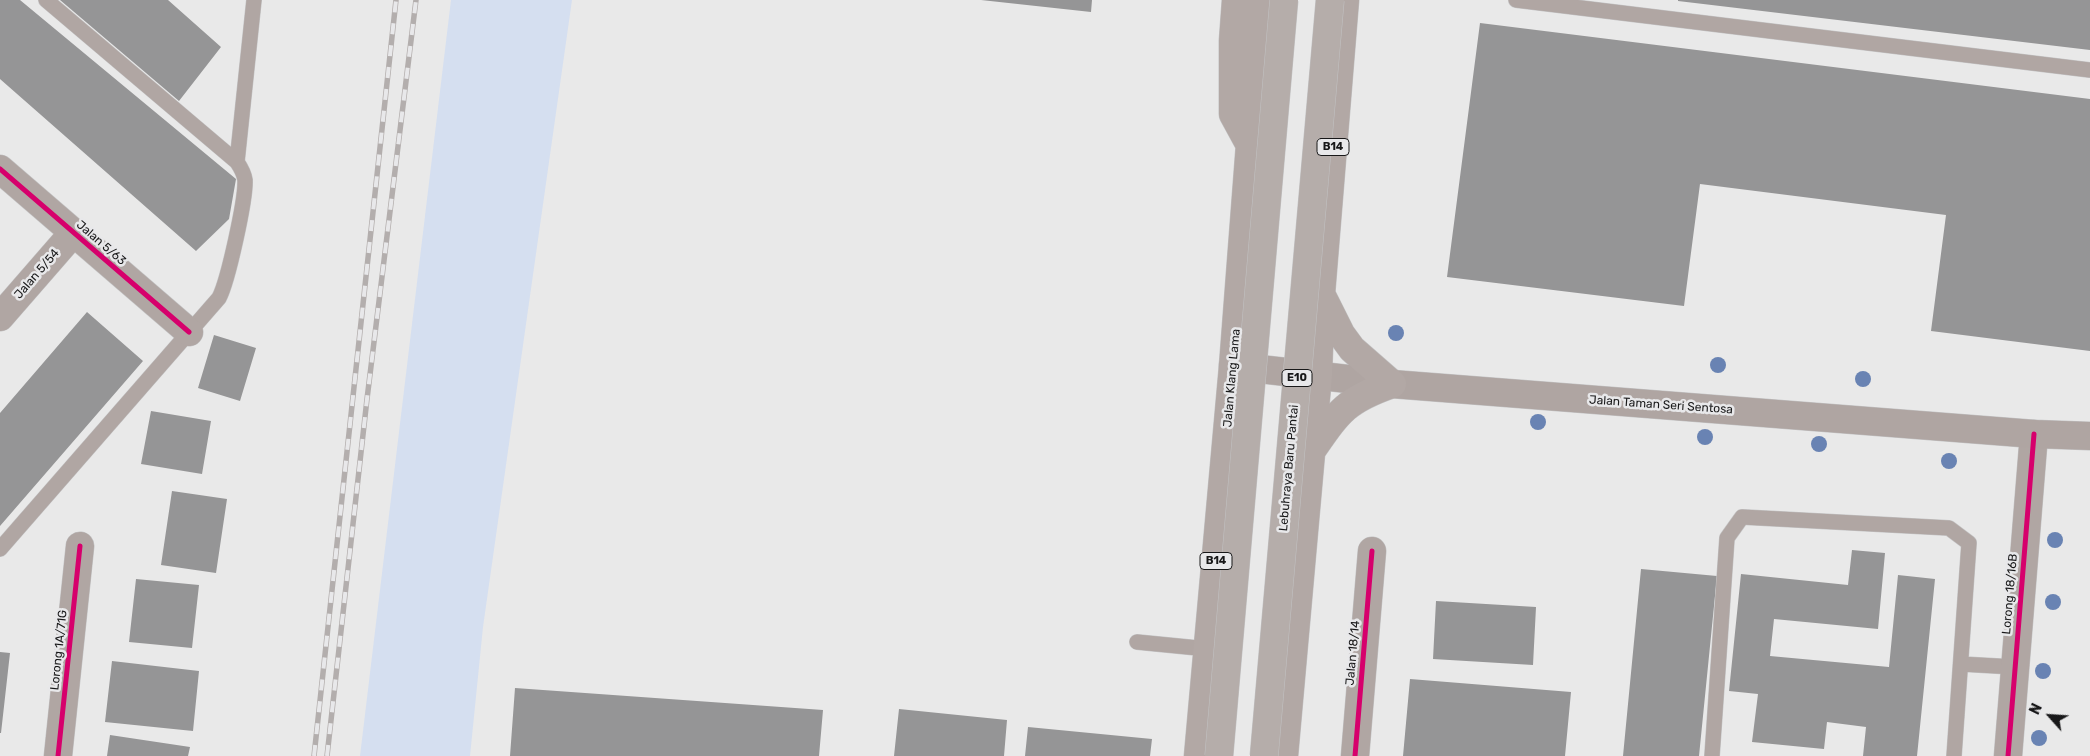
<!DOCTYPE html>
<html>
<head>
<meta charset="utf-8">
<style>
  body { margin:0 }
  #map { position:relative; width:2090px; height:756px; overflow:hidden; background:#e9e9e9; font-family:Rubik,sans-serif }
  canvas { display:block }
  .north { position:absolute; left:2025px; top:691px; width:50px; height:50px; -webkit-text-stroke:4px #e8e8ea; paint-order:stroke; rotate:296deg; font-size:14px; font-weight:700; line-height:20px; text-align:center; color:#181819 }
  .north::after { content:''; display:block; margin:auto; width:18px; height:22px; background:#181819; clip-path:polygon(50% 0,100% 100%,50% 72%,0 100%) }
</style>
</head>
<body>
<div id="map">
<canvas width="2090" height="756"></canvas>
<div class="north">N</div>
</div>
<script>
const context = document.querySelector('canvas').getContext('2d');
context.lineJoin = 'round';
function paint(path, color) {
  context.fillStyle = color;
  context.fill(path, 'evenodd');
}
function strokePath(path, color, width, dash) {
  context.strokeStyle = color;
  context.lineWidth = width;
  context.lineCap = dash ? 'butt' : 'round';
  context.setLineDash(dash || []);
  context.stroke(path);
}
function label(font, color, halo, rows, align = 'center') {
  context.font = font + ' Rubik,sans-serif';
  context.lineWidth = 5;
  context.setLineDash([]);
  context.textBaseline = 'middle';
  context.strokeStyle = halo;
  context.fillStyle = color;
  for (const [text, x, y, turn = 0] of rows) {
    context.save();
    context.translate(x, y);
    context.rotate((+turn || 0) * Math.PI / 180);
    context.textAlign = isNaN(turn) ? turn : align;
    if (halo) context.strokeText(text, 0, 0);
    context.fillText(text, 0, 0);
    context.restore();
  }
}
paint(new Path2D(`
  M451 0H572L483 627 470 756H360Z`), '#d5dff0');
paint(new Path2D(`
  M0 0H20L236 179 229 219 196 251 0 79Z
  M60 0H168L221 47 179 101Z
  M981 0H1092L1091 12Z
  M1678 0H2090V50L1678 1Z
  M1480 23 2090 99V351L1931 331 1946 215 1700 184 1684 306 1447 277Z
  M87 312 143 361 0 526V413Z
  M214 335 256 348 240 401 198 388Z
  M151 411 211 421 202 474 141 464Z
  M172 491 227 499 216 573 161 565Z
  M1852 550 1885 553 1878 629 1774 619 1770 656 1889 667 1898 575 1935 579 1917 756H1863L1866 727 1827 722 1824 749 1752 742 1758 694 1729 691 1741 574 1848 585Z
  M1641 569 1717 576 1699 756H1623Z
  M136 579 199 585 192 648 129 642Z
  M1436 601 1536 607 1533 665 1433 659Z
  M0 652 10 653 1 733H0Z
  M112 661 199 671 193 731 105 722Z
  M1410 679 1571 692 1565 756H1403Z
  M515 688 823 710 819 756H510Z
  M899 709 1007 720 1004 756H894Z
  M1028 727 1152 739 1150 756H1025Z
  M110 735 190 747 188 756H107Z`), '#959596');
const service = new Path2D(`
  M1516 0 2090 70
  M237 162 254 0
  M0 549 219 298C228 281 246 199 245 180 244 173 241 168 237 162L46 0
  M1137 642 1208 649
  M1961 664 2014 667
  M1712 756 1727 538 1742 517 1949 528 1969 543 1954 756`);
const minor = new Path2D(`
  M0 169 189 332
  M0 317 74 232
  M58 756 80 546
  M1355 756 1372 551
  M2008 756 2034 434`);
const secondary = new Path2D(`
  M1233 366 1392 384 2034 434 2090 436`);
const primary = new Path2D(`
  M1236 0 1233 41V114L1251 147
  M1322 296 1341 334 1352 349 1392 384
  M1312 450C1339 411 1346 400 1392 384
  M1198 756 1233 366 1261 0
  M1284 756 1318 375 1321 294 1345 0`);
strokePath(service, '#c3c3c4', 16);
strokePath(minor, '#c3c3c4', 29);
strokePath(secondary, '#c3c3c4', 29);
strokePath(primary, '#c3c3c4', 29);
strokePath(service, '#b0a6a3', 15);
strokePath(minor, '#b0a6a3', 28);
strokePath(secondary, '#afa5a2', 28);
strokePath(primary, '#b2a8a5', 28);
const rail = new Path2D(`
  M314 756 396 0
  M327 756 367 399 416 0`);
strokePath(rail, '#b3aead', 5.5);
strokePath(rail, '#e8e8ea', 4, [11]);
const motorwayBridge = new Path2D(`
  M1219 756 1284 0
  M1264 756 1330 0`);
strokePath(motorwayBridge, '#c3c3c4', 29, []);
strokePath(motorwayBridge, '#b5adaa', 28);
strokePath(new Path2D(`
  M0 169 189 332
  M58 756 80 546
  M1355 756 1372 551
  M2008 756 2034 434`), '#d6006c', 5);
context.fillStyle = '#6983b3';
for (const [x, y] of [
  [1396,333],
  [1718,365],
  [1863,379],
  [1538,422],
  [1705,437],
  [1819,444],
  [1949,461],
  [2055,540],
  [2053,602],
  [2043,671],
  [2039,738]
]) {
  context.beginPath();
  context.arc(x, y, 8, 0, 2 * Math.PI);
  context.fill();
}
for (const [x, y, w] of [
  [1333,147,32],
  [1297,378,30],
  [1216,561,32]
]) {
  const box = new Path2D();
  box.roundRect(x - w / 2, y - 8.5, w, 17, 4);
  context.fillStyle = '#e8e8ea';
  context.fill(box);
  strokePath(box, '#181819', 1);
}
label('bold 11px', '#181819', null, [
  ["B14",1333,147],
  ["E10",1297,378],
  ["B14",1216,561]
]);
label('12px', '#181819', '#e8e8ea', [
  ["Jalan 5/63",101,243,41],
  ["Jalan 5/54",37,274,-49],
  ["Jalan Klang Lama",1232,378,-85],
  ["Jalan Taman Seri Sentosa",1661,405,4],
  ["Lebuhraya Baru Pantai",1289,468,-85],
  ["Lorong 18/16B",2010,594,-85],
  ["Lorong 1A/71G",59,650,-84],
  ["Jalan 18/14",1353,653,-85]
]);
</script>
</body>
</html>
